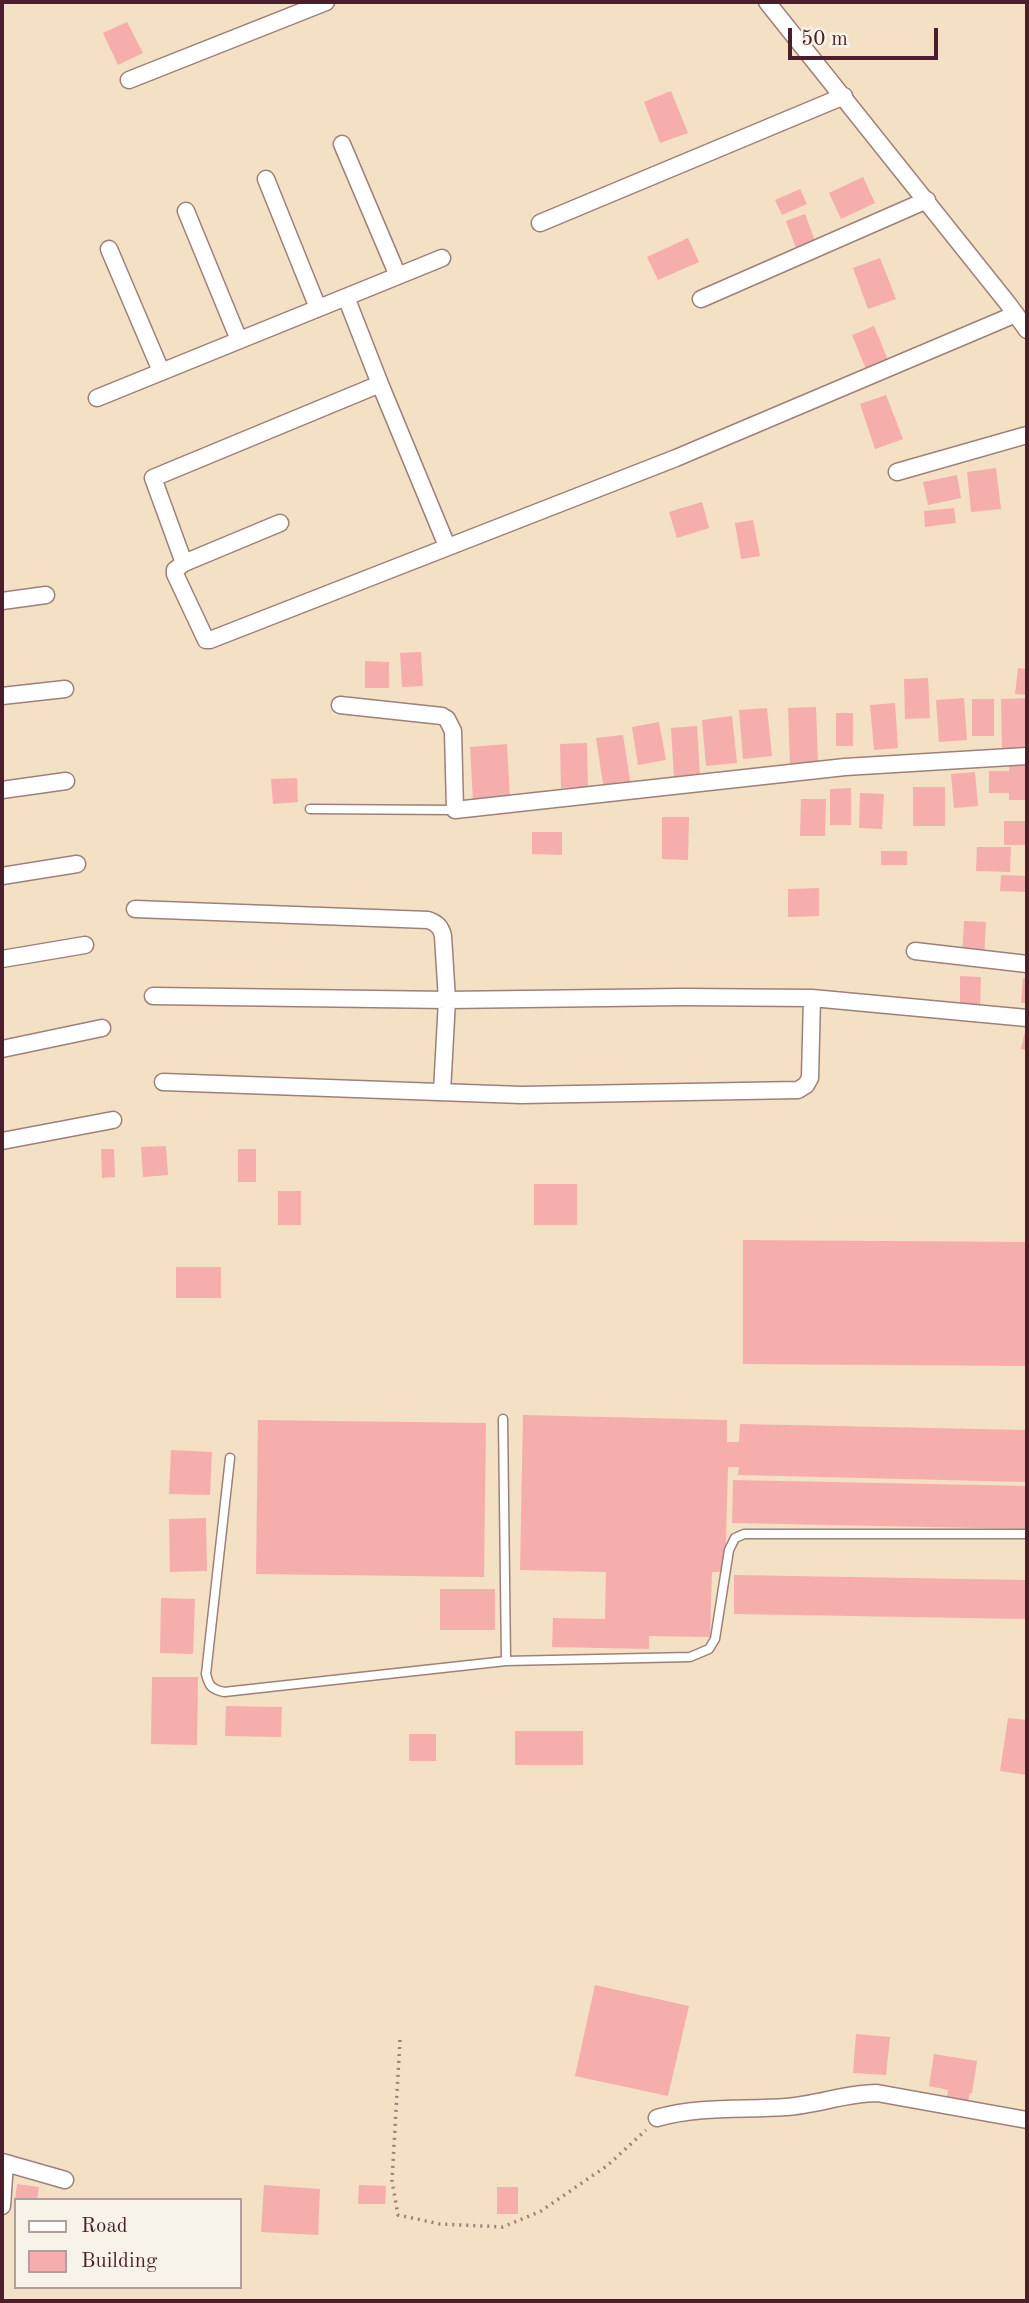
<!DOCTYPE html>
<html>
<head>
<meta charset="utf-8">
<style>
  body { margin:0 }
  #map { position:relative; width:1029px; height:2303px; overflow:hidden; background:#f3e0c5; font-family:"Old Standard TT",serif }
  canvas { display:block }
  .frame { position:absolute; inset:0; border:4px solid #4a1f2b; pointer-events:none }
  .legend { position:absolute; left:14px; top:2198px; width:228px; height:91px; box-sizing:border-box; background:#f7f3e8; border:2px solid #b29e9c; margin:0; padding:9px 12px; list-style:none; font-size:21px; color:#4a1f2b }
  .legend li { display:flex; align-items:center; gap:14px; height:35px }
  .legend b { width:35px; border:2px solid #b29e9c }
  .scale { position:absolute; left:788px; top:28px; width:150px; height:32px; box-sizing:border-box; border:4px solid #4a1f2b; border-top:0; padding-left:9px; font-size:21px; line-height:24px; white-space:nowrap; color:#4a1f2b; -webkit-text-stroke:5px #f7f3e8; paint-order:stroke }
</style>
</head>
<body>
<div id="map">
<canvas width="1029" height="2303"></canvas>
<div class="frame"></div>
<ul class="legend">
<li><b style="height:9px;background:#fff"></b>Road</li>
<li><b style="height:19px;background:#f5aeac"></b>Building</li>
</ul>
<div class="scale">50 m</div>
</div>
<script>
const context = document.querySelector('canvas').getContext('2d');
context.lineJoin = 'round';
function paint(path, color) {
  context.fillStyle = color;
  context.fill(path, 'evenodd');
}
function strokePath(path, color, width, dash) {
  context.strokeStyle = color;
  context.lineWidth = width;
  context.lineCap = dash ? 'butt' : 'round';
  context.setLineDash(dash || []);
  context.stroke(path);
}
paint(new Path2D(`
  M127 22 143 53 118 65 103 33Z
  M671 91 688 133 660 143 644 102Z
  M863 177 875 203 841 219 829 193Z
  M800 189 807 204 782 215 775 200Z
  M805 214 815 241 796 248 786 221Z
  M688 238 699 262 658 280 647 257Z
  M880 258 896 299 868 309 853 268Z
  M874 326 888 360 866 369 852 335Z
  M886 395 903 439 875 449 860 404Z
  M996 468 1001 509 971 512 967 472Z
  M957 475 961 498 928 505 923 482Z
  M702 502 709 528 677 538 669 512Z
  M954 508 956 523 925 527 924 511Z
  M753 520 760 556 741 559 735 523Z
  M421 652 423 686 402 687 400 653Z
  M365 661 389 662V688H365Z
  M1018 668 1027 669V695L1015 694Z
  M928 678 930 718 905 719 904 679Z
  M964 698 967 740 939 742 936 700Z
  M1027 698V751H1002L1001 699Z
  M972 699H994V736H972Z
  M895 703 898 748 874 750 870 705Z
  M816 707 818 762 790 764 788 708Z
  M767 708 772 756 743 759 739 710Z
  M836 713H853V746H836Z
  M732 716 737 763 706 766 702 720Z
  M659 722 666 760 638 765 632 727Z
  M697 726 700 775 674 777 671 728Z
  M623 735 631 786 604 790 596 738Z
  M587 743 588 787 561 788 560 744Z
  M507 744 510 799 473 801 470 747Z
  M1009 766H1027V800H1009V793H989V771H1009Z
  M975 772 978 806 954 808 951 774Z
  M297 778 298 802 273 804 271 779Z
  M913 787H945V826H913Z
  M851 788V825H830V789Z
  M860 793 884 794 882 829 859 828Z
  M801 799H826L825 836H800Z
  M662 817H689L688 860 662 859Z
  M1004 821H1027V845H1004Z
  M532 832H562V855L532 854Z
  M977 847H1011L1010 872 976 871Z
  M881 851H907V865H881Z
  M1001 875 1027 876V892L1000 891Z
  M819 888V916L788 917V889Z
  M964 921 986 922 984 958 962 957Z
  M960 976 981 977 980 1008H960Z
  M1023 978H1027V1003H1021Z
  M1026 1027H1027V1050L1021 1049Z
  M166 1146 168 1175 143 1177 141 1147Z
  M101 1149H114L115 1177 102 1178Z
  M238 1149H256V1182H238Z
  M534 1184H577V1225H534Z
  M278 1191H301V1225H278Z
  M743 1240 1027 1242V1366L743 1364Z
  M176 1267H221V1298H176Z
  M523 1415 727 1420V1442H739L740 1424 1027 1430V1482L738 1475 739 1467H728L725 1572H712L710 1637 649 1636V1649L552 1647 553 1618 605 1619 606 1572 520 1570Z
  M258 1420 486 1423 484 1577 256 1574Z
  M171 1450 212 1452 210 1495 169 1494Z
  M733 1480 1027 1486V1529L732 1523Z
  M206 1518 207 1571 170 1572 169 1519Z
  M734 1575 1027 1580V1619L734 1614Z
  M440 1589H495V1630H440Z
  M161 1598 195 1599 193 1654 160 1653Z
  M152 1677H198L197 1745 151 1744Z
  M226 1706 282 1707 281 1737 225 1736Z
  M1008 1718 1027 1720V1775L1000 1771Z
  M515 1731H583V1765H515Z
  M409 1734H436V1761H409Z
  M595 1985 689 2006 668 2096 575 2076Z
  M856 2034 890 2037 886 2075 853 2073Z
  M934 2054 977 2061 972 2093H970L968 2101 947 2098 948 2090 929 2086Z
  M17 2184 39 2187 37 2200H15Z
  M264 2185 320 2189 318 2235 261 2232Z
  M359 2185 386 2186 385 2204H358Z
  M497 2187H518V2214H497Z`), '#f5aeac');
const service = new Path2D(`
  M310 809 455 810
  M503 1419 506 1661
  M230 1458 206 1674C209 1686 211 1689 224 1692L506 1661 690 1657 709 1649 715 1639 729 1550 735 1538 744 1534H1027`);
const minor = new Path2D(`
  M767 2 1009 305 1027 330
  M129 80 326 2
  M342 144 398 276
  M266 179 318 308
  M186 211 239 340
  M540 223 844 96
  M109 249 161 371
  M701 299 927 200
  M380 384 346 297 442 258
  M97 398 346 297
  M897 472 1027 435
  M447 546 380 384 153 478 184 563 175 570V574L206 640H210L676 458 1016 314
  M184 563 280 523
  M2 601 46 595
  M2 696 65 689
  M340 705 442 716 447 719 453 731 455 810 845 767 1027 756
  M2 790 66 781
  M2 876 77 864
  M135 909 428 920C437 923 441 927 443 936L447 1000 442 1092
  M915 951 1027 964
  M2 959 85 945
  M153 996 447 1000 682 997 812 998 1027 1018
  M2 1049 102 1028
  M163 1082 521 1095 798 1090 806 1085 810 1078 812 998
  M2 1141 113 1120
  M657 2118C700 2106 742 2110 786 2107 817 2105 846 2093 877 2093L1027 2120
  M2 2162 65 2180
  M2 2206 5 2163`);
strokePath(service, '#9e8078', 11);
strokePath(minor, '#9e8078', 19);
strokePath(new Path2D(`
  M400 2040 392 2181 398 2215 440 2224 503 2227 541 2211 608 2165 646 2130`), '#9e8078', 3.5, [2, 5]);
strokePath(service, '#fff', 8);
strokePath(minor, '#fff', 16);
</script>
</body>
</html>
